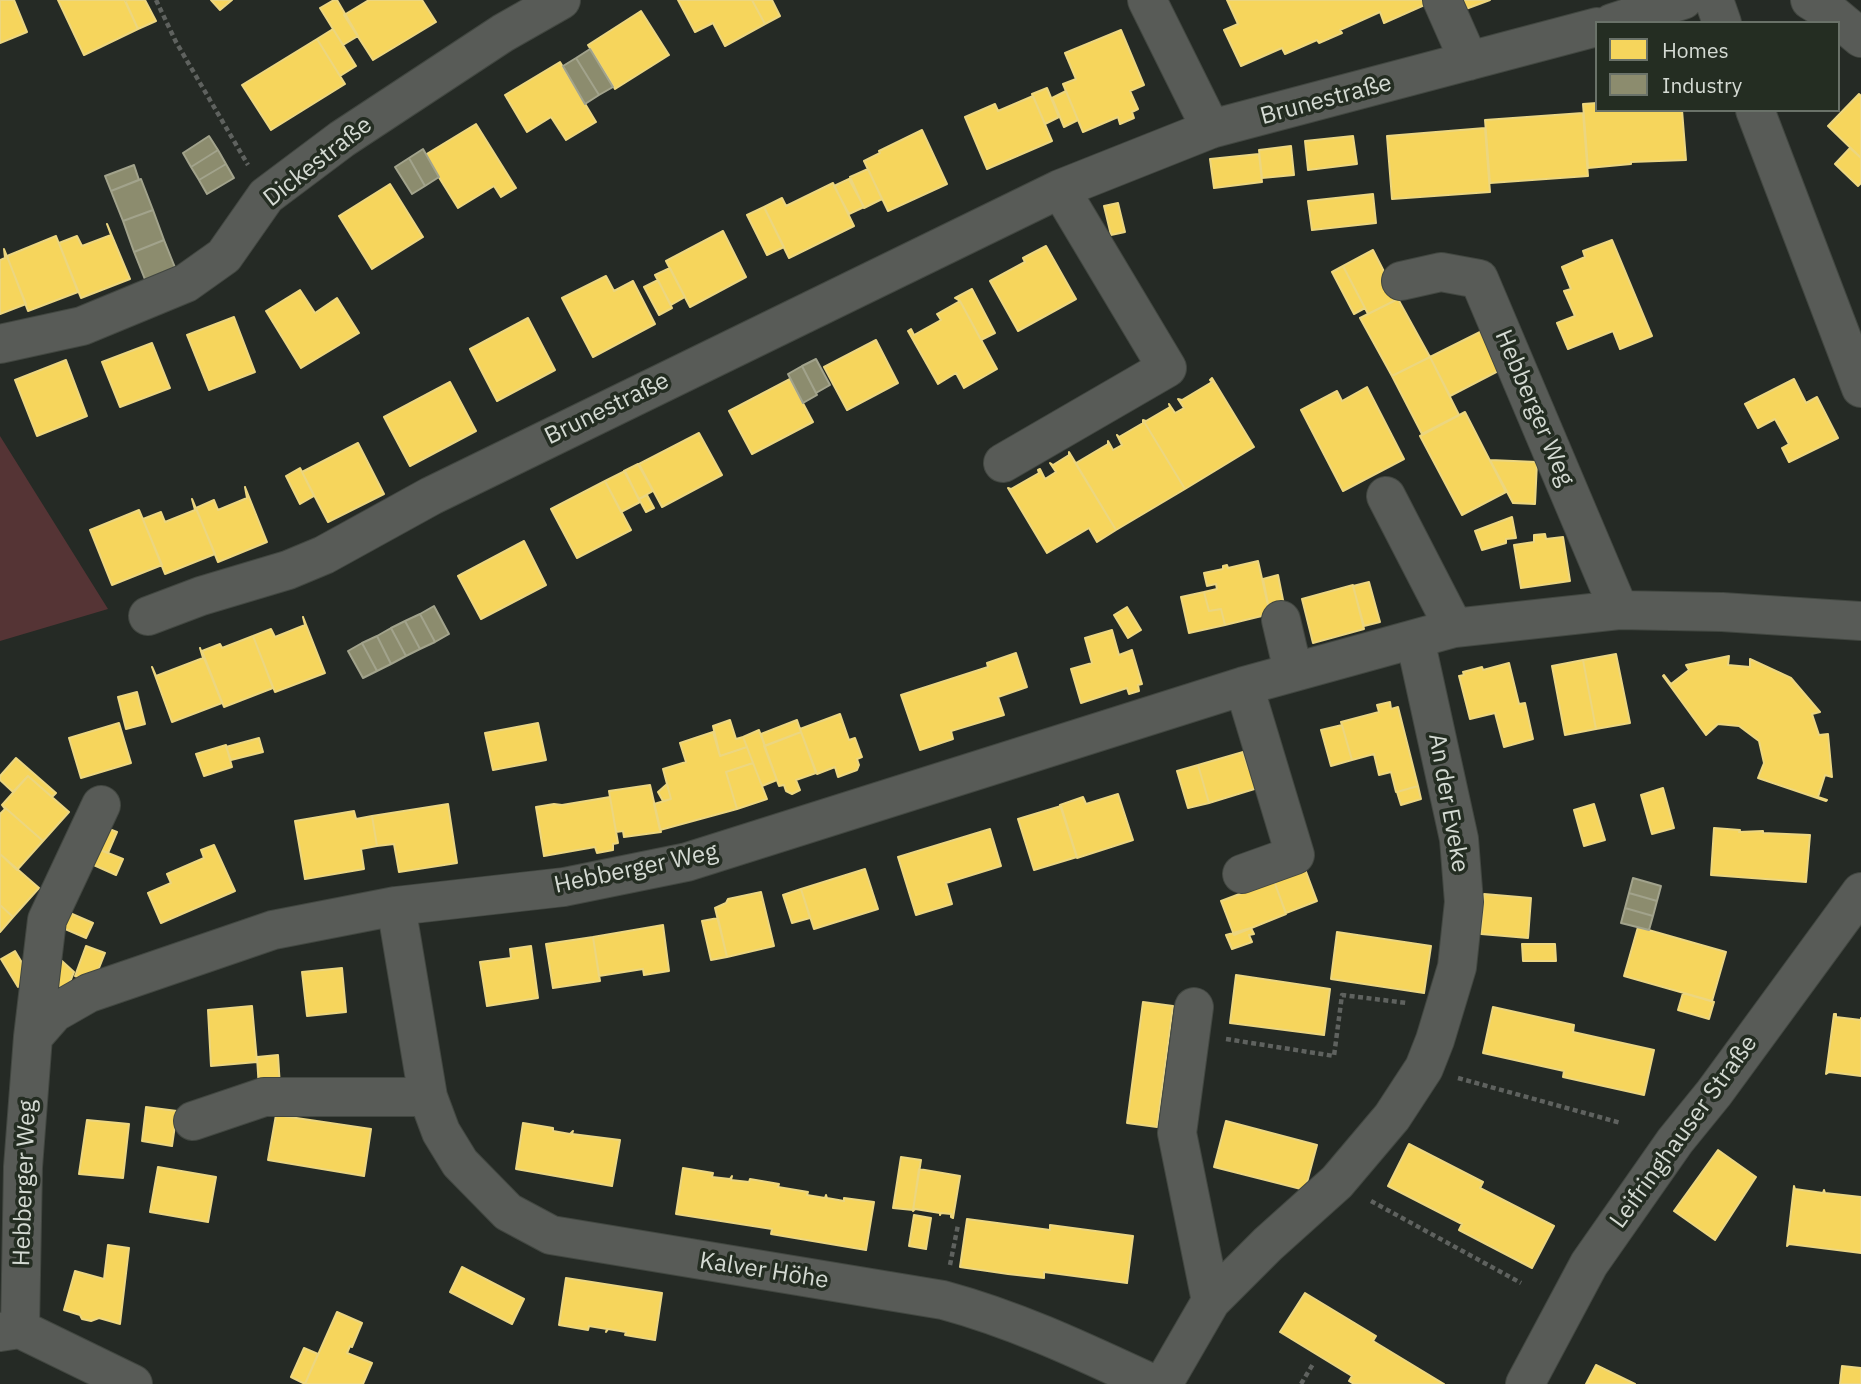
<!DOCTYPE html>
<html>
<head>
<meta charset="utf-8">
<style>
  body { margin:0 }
  #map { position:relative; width:1861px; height:1384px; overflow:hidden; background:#252a25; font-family:"IBM Plex Sans",sans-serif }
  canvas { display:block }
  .legend { position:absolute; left:1595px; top:21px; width:245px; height:91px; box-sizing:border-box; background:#242d22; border:2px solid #6a7269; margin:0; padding:9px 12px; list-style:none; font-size:21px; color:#d4dad3 }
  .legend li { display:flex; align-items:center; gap:14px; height:35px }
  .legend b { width:35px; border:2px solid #6a7269 }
</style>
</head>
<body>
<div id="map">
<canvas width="1861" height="1384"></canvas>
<ul class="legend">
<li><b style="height:19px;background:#f6d55c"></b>Homes</li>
<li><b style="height:19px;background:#8c8c6e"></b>Industry</li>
</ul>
</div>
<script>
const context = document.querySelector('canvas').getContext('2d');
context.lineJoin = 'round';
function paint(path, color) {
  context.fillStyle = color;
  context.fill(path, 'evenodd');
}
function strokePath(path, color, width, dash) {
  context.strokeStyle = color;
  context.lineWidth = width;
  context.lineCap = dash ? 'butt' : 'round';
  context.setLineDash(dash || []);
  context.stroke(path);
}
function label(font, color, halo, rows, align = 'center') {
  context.font = font + ' "IBM Plex Sans",sans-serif';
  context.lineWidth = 7;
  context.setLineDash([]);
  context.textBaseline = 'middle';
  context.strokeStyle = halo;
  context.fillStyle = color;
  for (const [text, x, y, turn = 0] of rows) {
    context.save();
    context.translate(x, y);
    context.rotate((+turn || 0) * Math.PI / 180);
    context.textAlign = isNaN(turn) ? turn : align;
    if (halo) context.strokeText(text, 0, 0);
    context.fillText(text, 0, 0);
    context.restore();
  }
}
paint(new Path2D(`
  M0 436 108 609 0 641Z`), '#553435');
const homes = new Path2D(`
  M0 0H14L27 32 0 43Z
  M58 0H125L138 29 84 55Z
  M128 0H145L156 21 138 29 125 1Z
  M211 0H232L220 10Z
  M334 0H337L358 36 343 45 320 8Z
  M369 0H422L436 22 373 60 344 15Z
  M678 0H752L765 24 725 46 713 23 695 32Z
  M752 0H772L780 16 765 24Z
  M1227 0H1427L1429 3 1384 23 1380 12 1340 30 1342 33 1319 43 1317 40 1285 54 1282 48 1241 66 1224 30 1238 24Z
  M1449 0H1490L1455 13Z
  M641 11 669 55 615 89 588 45Z
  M333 29 356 66 340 76 317 39Z
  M1121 30 1144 85 1130 91 1138 109 1132 112 1134 118 1120 124 1118 117 1083 132 1063 84 1076 79 1065 53Z
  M317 39 345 84 271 130 242 85Z
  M560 62 596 122 566 140 551 117 527 132 505 95Z
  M1047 88 1059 117 1045 124 1032 94Z
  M1066 91 1078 120 1064 127 1052 98Z
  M1859 94 1861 96V158L1828 126Z
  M1033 96 1052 141 987 169 965 117 995 104 998 111Z
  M1597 103V110H1682L1686 160 1631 162V164L1588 168 1583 104Z
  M1583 113 1588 176 1490 183 1485 120Z
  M476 124 516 188 501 197 494 186 458 208 425 155Z
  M1485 128 1490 192 1392 199 1387 136Z
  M922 130 947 184 888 211 864 161 880 153 879 151Z
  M1353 136 1357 164 1308 170 1305 141Z
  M1291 146 1294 175 1262 178 1259 150Z
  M1850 148 1861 158V183L1858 186 1835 164Z
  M1259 154 1262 182 1214 188 1210 159Z
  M868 169 882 199 864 208 850 177Z
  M849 179 864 207 849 214 834 186Z
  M833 183 854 226 789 258 764 207 782 198 786 206Z
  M390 184 423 237 372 269 339 216Z
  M1373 194 1376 223 1312 230 1308 201Z
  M1118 203 1125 232 1111 235 1104 206Z
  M764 207 784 247 767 255 747 215Z
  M107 224 130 279 81 298 59 243 77 236 82 246 111 235Z
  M723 231 746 277 690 307 666 261Z
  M56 236 78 292 28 311 7 256Z
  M1612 240 1652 336 1620 349 1613 331 1568 349 1557 323 1575 316 1564 291 1571 289 1562 267 1585 257 1583 251Z
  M1046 246 1076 299 1018 331 990 281 1025 262 1023 258Z
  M4 249 26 304 0 314V260L5 258Z
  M1373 250 1398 299 1368 314 1343 266Z
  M1343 266 1365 308 1354 314 1332 272Z
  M670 268 685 297 671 305 655 275Z
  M606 276 614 291 633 281 655 324 593 357 562 298Z
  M658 280 672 308 659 315 644 287Z
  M972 289 995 333 981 340 960 301 955 298Z
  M300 290 315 313 337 298 359 333 301 368 266 311Z
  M1398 299 1430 357 1392 376 1360 318Z
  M960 301 997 369 964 388 956 373 938 384 908 331 911 329 914 335 941 320 937 314Z
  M234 317 255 372 209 390 187 335Z
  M528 318 555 370 497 401 470 349Z
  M1484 330 1504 368 1450 396 1430 357Z
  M876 340 898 383 847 410 824 367Z
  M152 343 170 388 120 407 102 362Z
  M1430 357 1459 415 1422 434 1392 376Z
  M66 360 87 416 37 436 15 380Z
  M1212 378 1254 447 1185 489 1143 420 1146 421 1170 407 1169 404 1175 413 1184 408 1178 399 1182 400 1212 382 1210 380Z
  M790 379 813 422 752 454 729 411Z
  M1794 379 1806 403 1817 397 1838 438 1789 462 1782 448 1789 444 1775 419 1758 428 1745 404Z
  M450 382 476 431 410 466 384 417Z
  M1367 387 1404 459 1343 491 1301 410 1337 391 1342 401Z
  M1465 412 1506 492 1462 515 1420 436Z
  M1143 420 1185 489 1116 530 1074 461 1076 463 1108 444V441L1113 450 1122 445 1117 435 1119 437 1143 423Z
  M699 433 722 475 662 507 639 464Z
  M358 443 384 494 328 522 302 472Z
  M1069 452 1116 530 1097 542 1089 528 1047 553 1008 488 1011 489 1039 473 1038 470 1040 469 1045 479 1056 472 1050 463 1053 465 1069 455Z
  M1490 460 1537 462 1535 504 1513 503Z
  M638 464 653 491 639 499 624 471Z
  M300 468 314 496 300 504 286 476Z
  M625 471 640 502 621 512 605 481Z
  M605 481 631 530 577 558 551 509Z
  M245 487 267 542 218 562 196 508 214 500 218 510 247 498Z
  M647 495 654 508 646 512 639 499Z
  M192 499 215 554 165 574 143 519 161 512 165 522 195 510Z
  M139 510 162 565 112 585 90 530Z
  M1512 517 1516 538 1506 539V543L1482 550 1475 531Z
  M1545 534 1546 539 1563 537 1570 581 1521 588 1514 545 1534 542V535Z
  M524 541 546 585 481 619 458 576Z
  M1258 561 1270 614 1225 625 1221 609 1209 611 1204 592 1217 589 1216 584 1207 586 1204 573 1223 569V566L1227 565 1228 568Z
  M1278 575 1284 605 1269 609 1263 579Z
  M1369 582 1380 622 1364 626 1353 586Z
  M1353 585 1364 629 1313 643 1302 599Z
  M1204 592 1209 611 1221 609 1225 625 1189 633 1181 597Z
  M1127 607 1141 630 1128 638 1114 615Z
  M303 617 325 673 275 692 253 636 271 629 275 637 305 625Z
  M1112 630 1119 655 1132 650 1142 684 1138 685 1139 691 1129 694 1127 688 1081 703 1071 669 1092 663 1085 638Z
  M253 636 273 688 224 707 202 651 220 644 222 648Z
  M200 648 222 703 172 722 152 667 156 676 203 658Z
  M1016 653 1027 687 998 697 1004 715 951 731 953 739 920 750 901 695 988 667 987 663Z
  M1616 654 1630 723 1596 729 1583 660Z
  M1729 656 1728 665 1750 667V659L1791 678 1820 712 1812 714 1819 735 1828 734 1832 777 1825 775 1818 797 1827 800 1826 801 1758 778 1764 763 1759 741 1739 726 1718 724 1706 735 1663 676 1664 675 1671 684 1689 670 1686 665Z
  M1583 660 1596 729 1565 735 1552 666Z
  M1509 663 1519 704 1525 703 1533 739 1504 747 1495 713 1470 719 1459 676 1464 675 1463 672 1482 667 1483 670Z
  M137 692 145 724 126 729 118 697Z
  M1390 702 1391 709 1398 707 1418 786 1397 792H1396L1391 772 1379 775 1374 754 1352 760 1341 722 1379 712 1377 705Z
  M840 714 849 740 855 738 862 757 857 759 859 765 857 770 838 777 835 767 817 774 800 729Z
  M730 720 736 739 743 737 747 747 720 756 713 726Z
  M797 720 801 732 765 746 761 734Z
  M119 723 131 763 81 778 69 738Z
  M538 723 546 760 493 770 485 733Z
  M1342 725 1352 760 1331 766 1321 730Z
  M759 730 777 780 762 786 743 737Z
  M713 732 720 756 747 747 753 763 726 772 737 809 660 830 654 804 671 799 663 769 686 762 680 743Z
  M801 732 816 773 796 780 800 790 792 794 786 791 784 785 779 786 764 746Z
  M259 738 263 752 231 760 226 747Z
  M226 745 232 767 204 776 196 754Z
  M1243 752 1248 769 1256 767 1261 787 1209 803 1198 765Z
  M16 758 56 793 52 797 28 776 13 792 0 780V776Z
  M753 763 767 799 737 809 726 772Z
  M1198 765 1209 803 1188 808 1177 771Z
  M28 776 69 812 43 841 2 805Z
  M667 784 671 799 663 801 658 792Z
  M650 785 661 832 624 837 623 831 616 832 609 791Z
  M1418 786 1421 799 1401 805 1397 792Z
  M1663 788 1674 828 1652 834 1641 795Z
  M1118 794 1133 840 1077 858 1060 805 1083 797 1086 804Z
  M610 797 618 843 613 844V850L597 853 595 847 544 856 536 807 554 804 562 805Z
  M448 804 457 863 399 872 394 844 377 846 372 816Z
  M1594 804 1605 840 1584 846 1574 810Z
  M2 805 43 841 17 870 0 854V814L5 809Z
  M1061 806 1077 857 1034 870 1018 819Z
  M354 811 356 819 372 816 377 846 361 849 364 869 305 879 295 821Z
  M104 827 117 832 108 853 95 848Z
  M1714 828 1740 830 1739 832 1763 831V833L1810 835 1806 882 1711 875Z
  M990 829 1001 866 946 883 952 904 916 915 898 857Z
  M214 845 235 891 161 923 148 893 171 883 167 874 204 858 201 850Z
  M93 847 123 859 116 875 87 862Z
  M0 854 39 888 13 917 0 905Z
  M865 869 878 909 814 929 801 889Z
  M1305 869 1317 901 1286 913 1274 881Z
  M1274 881 1286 914 1234 935 1221 901Z
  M801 889 810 918 792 923 783 895Z
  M761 892 774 946 727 957 715 908 726 903 728 899Z
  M1484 894 1531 898 1528 938 1481 934Z
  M0 905 13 917 0 932Z
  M63 910 93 923 86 938 56 925Z
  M718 918 727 957 711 960 702 921Z
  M663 925 669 971 644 975 643 969 599 976 593 937Z
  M1638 927 1726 952 1712 1001 1624 976Z
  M1251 928 1254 934 1249 935 1252 942 1232 949 1226 935Z
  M1337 932 1431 946 1424 993 1331 979Z
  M593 937 600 981 553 988 546 944Z
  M1522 944H1555L1556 961H1523Z
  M86 946 105 953 93 983 75 976Z
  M531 946 538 998 487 1006 480 962 511 958 510 949Z
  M15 951 31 978 18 987 1 959Z
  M62 961 74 972 67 989 52 984Z
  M342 968 346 1012 307 1016 302 972Z
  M1236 975 1330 989 1324 1035 1230 1023Z
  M1683 993 1714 1002 1709 1019 1678 1010Z
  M1143 1002 1173 1006 1157 1127 1127 1123Z
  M252 1006 257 1062 211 1066 208 1010Z
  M1493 1007 1574 1025 1573 1032 1654 1050 1644 1095 1563 1077 1564 1071 1483 1053Z
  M1834 1014H1836V1017L1861 1020V1018V1076L1829 1072 1826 1074Z
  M278 1055 280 1087 259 1089 257 1057Z
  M146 1107 177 1111 172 1146 142 1141Z
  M276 1115 371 1129 364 1176 268 1160Z
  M87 1120 129 1124 123 1178 79 1174Z
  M1226 1121 1317 1145 1305 1190 1214 1167Z
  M523 1123 553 1128V1131L570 1134 573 1131 572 1134 620 1140 612 1186 516 1169Z
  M1409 1144 1483 1182 1480 1188 1554 1226 1532 1268 1459 1230 1462 1224 1388 1186Z
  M1718 1150 1756 1177 1715 1240 1674 1211Z
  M901 1157 921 1160 913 1210 893 1208Z
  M158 1167 216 1177 208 1222 150 1212Z
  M683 1168 713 1173 712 1177 730 1179 732 1176 731 1180 749 1182 750 1179 779 1184 778 1187 808 1192 807 1195 825 1198 826 1195 827 1198 844 1201V1198L874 1202 866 1250 771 1234 772 1229 676 1214Z
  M919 1169 960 1176 953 1218 951 1217V1214L941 1213 940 1215V1213L915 1209 913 1211Z
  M1794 1186 1795 1189 1823 1193 1824 1190 1825 1193 1861 1197V1253L1789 1244 1787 1246Z
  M914 1215 931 1218 926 1249 909 1246Z
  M967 1219 1050 1230V1225L1133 1236 1127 1283 1044 1272V1278L1008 1274 960 1267Z
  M108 1245 129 1248 120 1324 99 1318 91 1321 82 1319 80 1315 64 1310 75 1271 104 1279Z
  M462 1267 524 1299 512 1324 450 1292Z
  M566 1278 662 1293 655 1340 625 1335 626 1332 608 1329 606 1332 607 1329 589 1326 588 1330 559 1325Z
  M1305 1293 1376 1336 1373 1341 1444 1384H1354L1349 1381 1352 1376 1280 1332Z
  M337 1312 362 1323 352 1347 350 1346 347 1353 372 1363 363 1384H305Z
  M304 1348 318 1354 305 1384 291 1377Z
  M1596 1365 1635 1384H1586Z
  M1842 1366 1861 1368V1384H1840Z`);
paint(homes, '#f6d55c');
strokePath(homes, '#ecd680', 2);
const industry = new Path2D(`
  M590 49 613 87 599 95 576 58Z
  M576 58 599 95 585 104 563 66Z
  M209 136 218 150 191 167 183 153Z
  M423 149 439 177 425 186 409 158Z
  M218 150 226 164 199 180 191 167Z
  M409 158 425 186 412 194 395 167Z
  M226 164 234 178 207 194 199 180Z
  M134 165 139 180 111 191 105 176Z
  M141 179 153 210 123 221 111 191Z
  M153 210 164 240 134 252 123 221Z
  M164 240 176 270 148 287 134 252Z
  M816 359 830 385 816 393 802 366Z
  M802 366 817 395 803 403 788 374Z
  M434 606 449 634 435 642 420 614Z
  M420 614 435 642 420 649 405 621Z
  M405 621 420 649 406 656 391 628Z
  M391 628 406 656 391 664 377 636Z
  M377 636 391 664 377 671 362 643Z
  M362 643 377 671 363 678 348 651Z
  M1633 878 1661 886 1657 901 1629 893Z
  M1629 893 1657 901 1653 916 1625 908Z
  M1625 908 1653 916 1649 930 1621 923Z`);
paint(industry, '#8c8c6e');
strokePath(industry, '#a2a38c', 2);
const minor = new Path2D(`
  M1147 0 1211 129
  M1442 0 1469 61
  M1714 0 1722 23
  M1810 0 1831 13 1861 38
  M1612 23 1683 0
  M1755 110 1861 388
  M1401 281 1441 272 1479 279 1619 610
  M0 344 82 326 186 283 224 256 266 196 342 139 503 33 561 0
  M1003 463 1167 368 1060 189
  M1386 496 1454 628
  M148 616 201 596 288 570 324 555 431 496 1060 189 1211 129 1597 27
  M1281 620 1293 671
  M1242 874 1295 855 1244 686
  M396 906 428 1097 441 1132 460 1163 508 1212 551 1235 943 1300C1017 1320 1084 1352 1153 1384
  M1194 1007 1177 1133 1211 1301
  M33 1037 47 920 101 805
  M193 1121 264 1097H428
  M20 1329 23 1167 33 1037 54 1013 89 993 273 930 396 906 564 887 687 862 1244 686 1454 628 1619 610 1722 612 1861 621
  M0 1332 20 1329 133 1384
  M1163 1384 1211 1301 1268 1244 1337 1182 1392 1117 1424 1068 1435 1040 1457 967 1464 902 1459 839 1415 639
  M1525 1384 1589 1264 1675 1141 1714 1093 1861 892`);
strokePath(minor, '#424741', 40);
strokePath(new Path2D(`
  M156 0 176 42 248 165
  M1226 1039 1334 1056 1342 995 1407 1003
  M1458 1078 1621 1123
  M1371 1201 1521 1283
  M950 1265 958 1225
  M1301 1384 1313 1364`), '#5f625f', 4.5, [5, 3.5]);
strokePath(minor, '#585b57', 38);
label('24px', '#d4dad3', '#242d22', [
  ["Brunestraße",1326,100,-15],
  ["Dickestraße",318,162,-38],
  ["Hebberger Weg",1534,408,67],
  ["Brunestraße",607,409,-26],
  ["An der Eveke",1448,803,80],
  ["Hebberger Weg",636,869,-12],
  ["Leifringhauser Straße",1684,1132,-54],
  ["Hebberger Weg",25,1183,-88],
  ["Kalver Höhe",764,1271,9]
]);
</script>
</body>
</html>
